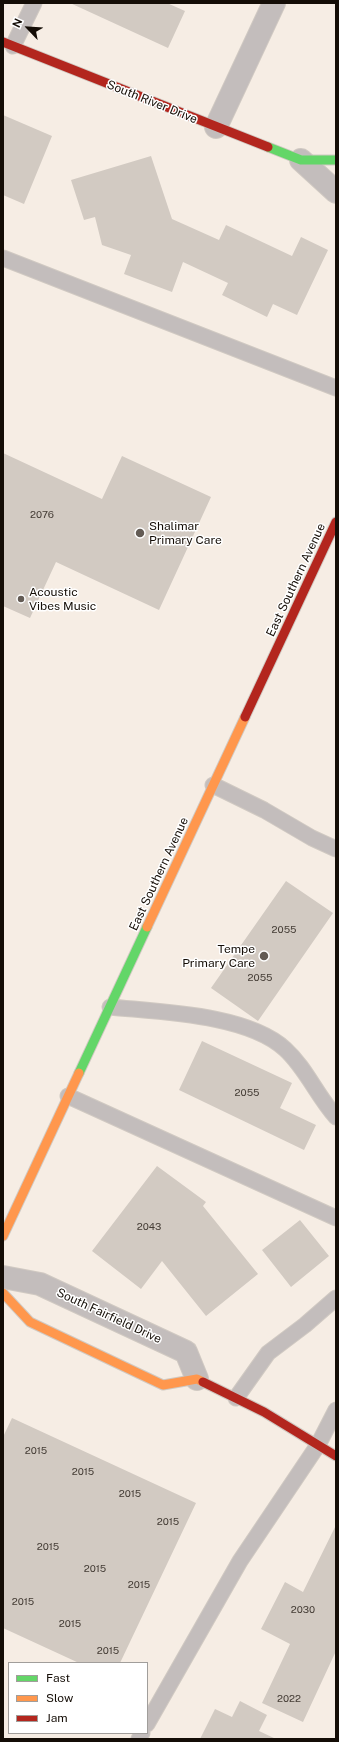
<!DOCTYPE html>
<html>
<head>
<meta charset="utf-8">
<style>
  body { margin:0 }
  #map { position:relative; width:339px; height:1742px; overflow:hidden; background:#f6ede4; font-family:"Public Sans",sans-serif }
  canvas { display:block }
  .frame { position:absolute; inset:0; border:4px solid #140d06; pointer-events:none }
  .legend { position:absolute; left:8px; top:1662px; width:140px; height:72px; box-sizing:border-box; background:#fff; border:1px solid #a19e9b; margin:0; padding:5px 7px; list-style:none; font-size:12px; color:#140d06 }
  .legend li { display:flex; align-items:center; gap:8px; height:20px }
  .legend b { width:20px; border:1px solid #a19e9b }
  .north { position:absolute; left:8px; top:8px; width:40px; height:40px; -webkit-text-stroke:3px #fff; paint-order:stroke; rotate:295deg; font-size:11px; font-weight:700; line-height:16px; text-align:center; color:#140d06 }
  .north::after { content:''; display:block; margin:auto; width:14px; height:18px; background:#140d06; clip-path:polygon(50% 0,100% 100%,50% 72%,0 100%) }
</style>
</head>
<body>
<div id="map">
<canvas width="339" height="1742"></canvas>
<div class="frame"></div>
<ul class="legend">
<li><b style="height:5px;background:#63d668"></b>Fast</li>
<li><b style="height:5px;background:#ff974d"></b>Slow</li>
<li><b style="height:5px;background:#b3261e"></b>Jam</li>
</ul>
<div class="north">N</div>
</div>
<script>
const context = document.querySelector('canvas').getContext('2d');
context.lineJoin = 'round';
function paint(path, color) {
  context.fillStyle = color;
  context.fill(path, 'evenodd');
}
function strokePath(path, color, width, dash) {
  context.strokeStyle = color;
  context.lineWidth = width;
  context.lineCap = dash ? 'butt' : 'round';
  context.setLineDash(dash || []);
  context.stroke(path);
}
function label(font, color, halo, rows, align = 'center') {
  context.font = font + ' "Public Sans",sans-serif';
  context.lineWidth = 3;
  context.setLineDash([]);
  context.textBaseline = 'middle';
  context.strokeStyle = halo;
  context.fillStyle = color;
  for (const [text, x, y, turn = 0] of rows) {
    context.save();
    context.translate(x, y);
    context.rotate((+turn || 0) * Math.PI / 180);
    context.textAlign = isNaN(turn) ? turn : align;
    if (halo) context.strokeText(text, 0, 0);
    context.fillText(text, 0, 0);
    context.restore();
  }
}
paint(new Path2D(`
  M70 3H167L185 11 168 48Z
  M3 115 52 136 24 204 3 195Z
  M151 156 172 219 219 240 226 225 292 256 301 237 328 250 297 315 273 304 267 317 222 295 228 283 183 262 172 292 124 274 131 255 102 245 95 217 84 220 71 180Z
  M3 453 102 499 122 456 211 497 159 610 56 562 30 618 3 606Z
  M286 881 333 913 258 1021 211 988Z
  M202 1041 292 1083 280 1108 316 1125 304 1150 179 1090Z
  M157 1166 206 1202 203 1206 258 1274 206 1316 162 1261 141 1289 92 1251Z
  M300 1220 329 1256 291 1287 262 1250Z
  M12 1418 196 1503 120 1663H79L3 1628V1437Z
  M336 1525V1651L303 1722 262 1703 290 1644 261 1629 285 1582 303 1592Z
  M240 1701 267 1715 259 1731 276 1739H200L215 1709 232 1717Z`), '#d2cac2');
const lane = new Path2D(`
  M13 46 34 3
  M3 258 336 388
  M213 785 264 810 312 838 336 849
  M110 1007C159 1012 247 1014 285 1049 306 1068 317 1096 336 1117
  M68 1096 336 1218
  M236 1398 268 1353 305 1325 336 1298
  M147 1724 240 1561 318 1445 336 1410
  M139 1739 142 1733`);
const street = new Path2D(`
  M216 127 274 3
  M301 160 336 192
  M3 1277 40 1284 186 1352 197 1379`);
const fast = new Path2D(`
  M268 147 301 160H336
  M79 1073 147 927`);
const slow = new Path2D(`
  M147 927 245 717
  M3 1236 79 1073
  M3 1293 30 1322 163 1385 197 1379 203 1382`);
const jam = new Path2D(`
  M3 42 268 147
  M245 717 336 522
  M203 1382 264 1412 336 1456`);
strokePath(lane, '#d0c9c2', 17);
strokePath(street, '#d0c9c2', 24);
strokePath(fast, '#d0c9c2', 11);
strokePath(slow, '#d0c9c2', 11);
strokePath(jam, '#d0c9c2', 11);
strokePath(lane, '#c3bdbc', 15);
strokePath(street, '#c3bdbc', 22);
strokePath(fast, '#63d668', 9);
strokePath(slow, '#ff974d', 9);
strokePath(jam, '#b3261e', 9);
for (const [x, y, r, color] of [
  [140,533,5,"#635b54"],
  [21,599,4,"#635b54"],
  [264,956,5,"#635b54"]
]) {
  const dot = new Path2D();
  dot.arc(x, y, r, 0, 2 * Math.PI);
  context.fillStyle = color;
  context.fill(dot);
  strokePath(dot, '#fff', 1.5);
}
label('10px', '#443c35', null, [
  ["2076",42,515],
  ["2055",284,930],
  ["2055",260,978],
  ["2055",247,1093],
  ["2043",149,1227],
  ["2015",36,1451],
  ["2015",83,1472],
  ["2015",130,1494],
  ["2015",168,1522],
  ["2015",48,1547],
  ["2015",95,1569],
  ["2015",139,1585],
  ["2015",23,1602],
  ["2030",303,1610],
  ["2015",70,1624],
  ["2015",108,1651],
  ["2022",289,1699]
]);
label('12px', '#140d06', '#fff', [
  ["South River Drive",152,102,22],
  ["East Southern Avenue",296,580,-65],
  ["East Southern Avenue",159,874,-65],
  ["South Fairfield Drive",109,1316,25]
]);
label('12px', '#140d06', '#fff', [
  ["Shalimar",149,526],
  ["Primary Care",149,540],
  ["Acoustic",29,592],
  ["Vibes Music",29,606],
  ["Tempe",255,949,"right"],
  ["Primary Care",255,963,"right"]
], 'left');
</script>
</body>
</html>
